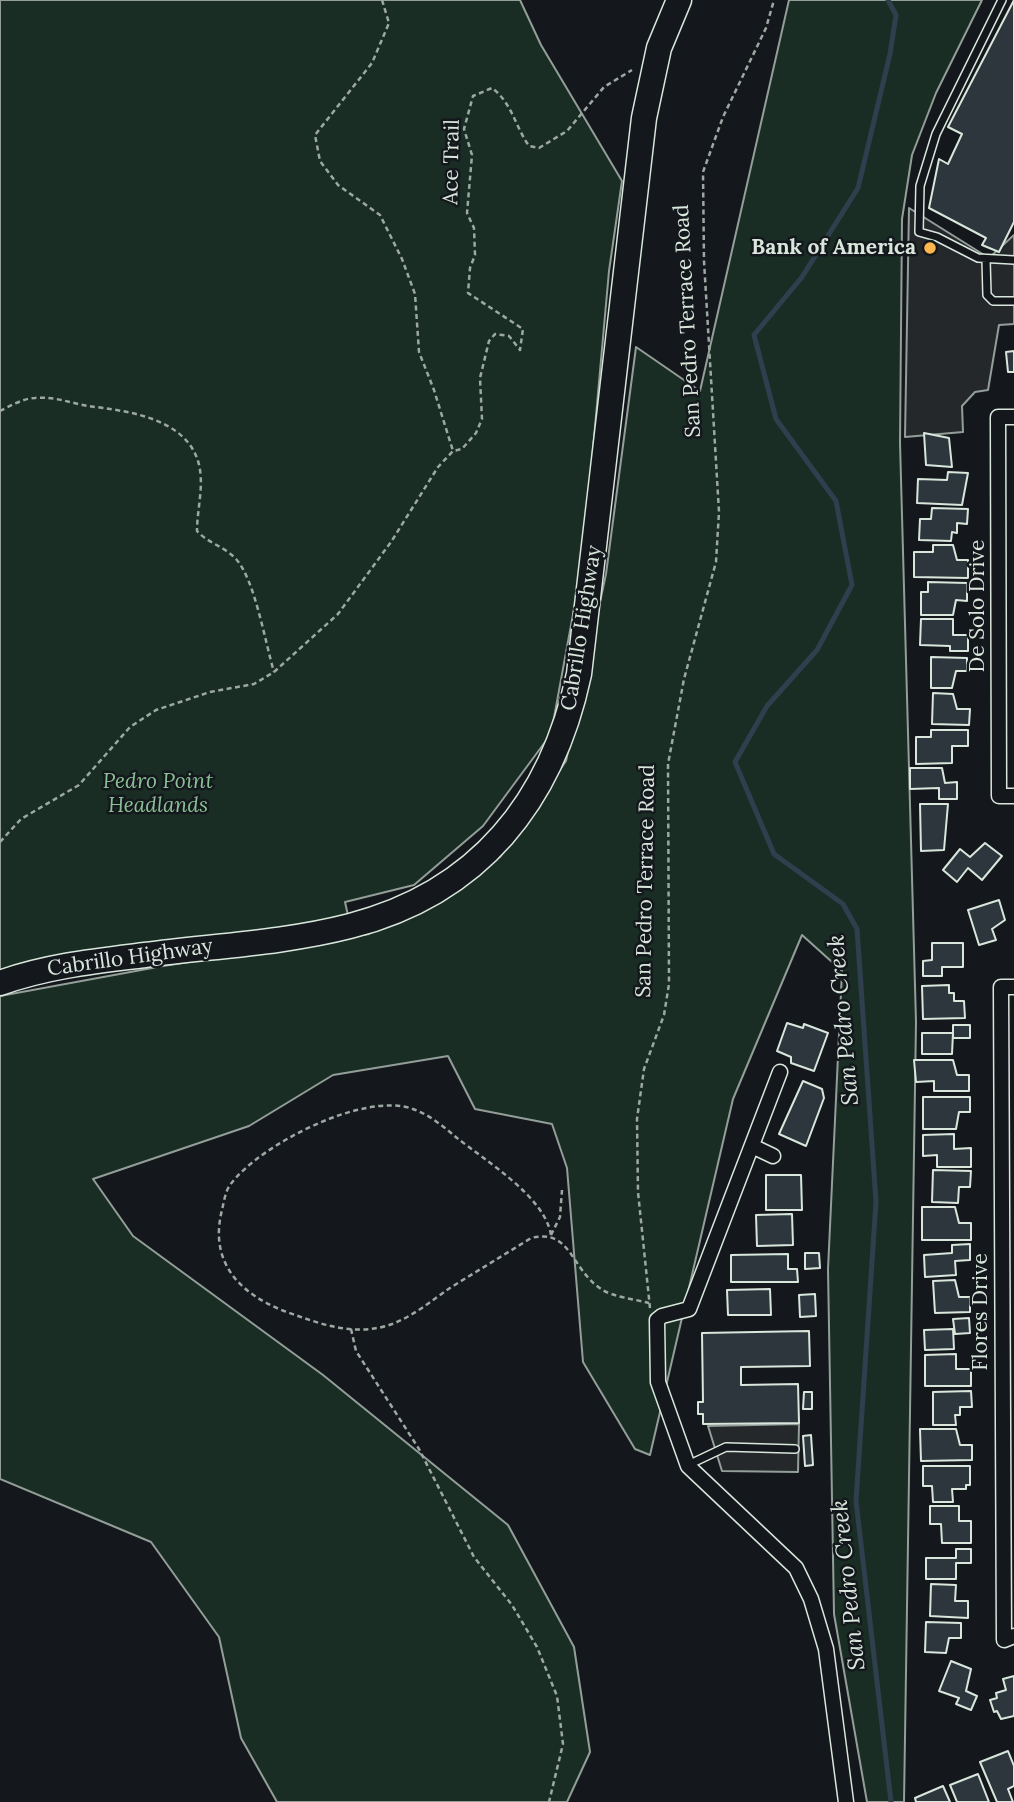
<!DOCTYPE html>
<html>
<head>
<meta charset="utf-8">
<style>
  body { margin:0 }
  canvas { display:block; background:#14181c }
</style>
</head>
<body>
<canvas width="1014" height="1802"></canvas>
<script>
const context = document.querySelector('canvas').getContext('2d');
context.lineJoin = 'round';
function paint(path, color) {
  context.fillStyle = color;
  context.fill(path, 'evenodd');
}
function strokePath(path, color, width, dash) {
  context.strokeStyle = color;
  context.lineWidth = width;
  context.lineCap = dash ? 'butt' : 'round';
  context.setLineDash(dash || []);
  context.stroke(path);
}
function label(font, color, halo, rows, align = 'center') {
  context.font = font + ' Lora,serif';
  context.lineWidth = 5;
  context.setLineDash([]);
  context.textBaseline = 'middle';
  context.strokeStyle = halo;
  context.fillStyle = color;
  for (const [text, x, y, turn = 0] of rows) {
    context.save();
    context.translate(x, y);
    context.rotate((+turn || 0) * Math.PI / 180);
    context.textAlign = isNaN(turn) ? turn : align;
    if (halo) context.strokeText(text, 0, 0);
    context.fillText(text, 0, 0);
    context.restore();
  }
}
const green = new Path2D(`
  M0 0H520L541 45 622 181 609 271 583 560 551 734 483 826 414 885 345 902 351 929 111 960 0 993Z
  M789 0H982L936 93 912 155 902 219 900 443 916 1022 904 1802H867L834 1614 828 1269 842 971 802 935 733 1099 650 1455 635 1449 583 1362 567 1168 552 1124 475 1109 448 1056 333 1075 249 1126 93 1179 133 1236 323 1375 508 1525 574 1647 590 1752 567 1802H277L241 1738 219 1637 151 1542 0 1479V996L163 966 369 934 500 857 566 761 606 574 636 347 700 391Z`);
paint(green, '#1a2d24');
strokePath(green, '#939e99', 2);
const parking = new Path2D(`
  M909 208 989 258 1014 235V324L999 325 988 390 975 392 962 406 963 432 905 437Z
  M799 1424 798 1472 722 1471 708 1426Z`);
paint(parking, '#24282b');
strokePath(parking, '#939e99', 2);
strokePath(new Path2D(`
  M888 0 896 15 890 54 858 188 802 277 754 335 776 419 836 501 852 585 817 650 767 706 735 762 774 854 843 904 857 929 876 1202 856 1501 891 1802`), '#2f3f4d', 5);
const building = new Path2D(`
  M1014 0V222L999 252 982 245 986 238 929 208 939 159 948 164 962 134 948 127Z
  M1014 351V372H1008L1006 352Z
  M924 433 949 438 952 467 926 465Z
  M948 472 968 473 962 505 917 503 918 479 947 480Z
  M932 508 968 509 967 524 957 523V533L952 532 951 541 919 540 920 519H931Z
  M933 545H953L957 560H968V578L914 577V552H933Z
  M928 582 967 583V601L956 600 953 615H921V592H928Z
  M921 619H953V635H968V651H950V646L920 645Z
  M931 657 967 658V671H956L952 688H931Z
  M933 693 953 694 957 709H970L969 725 932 724Z
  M931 730H968V746H952V763L916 764V737H931Z
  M910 768H942L945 783 957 782V799H939V788L910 789Z
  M920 804H948L944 850 921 851Z
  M985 843 1002 856 982 880 968 868 957 882 943 870 960 849 970 857Z
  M999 900 1005 920 992 929 996 940 979 945 968 910Z
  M932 943H963V967H942V976H923V961L932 960Z
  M949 985V993H954V1001H964L965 1018 923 1019 922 986Z
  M787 1023 803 1028 804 1024 828 1033 814 1071 791 1063V1057L777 1051Z
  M953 1025H970V1038H953Z
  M922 1033H953L952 1054H922Z
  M914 1060H953L957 1075H969V1091H934V1081L916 1082Z
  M803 1081 822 1089 824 1098 806 1146 779 1134Z
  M923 1097H970V1112H959L956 1129H923Z
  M954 1134V1149L971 1148V1167H937V1155L923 1156V1135Z
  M933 1170 971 1171 970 1187H959L958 1203 932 1202Z
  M766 1175H801L802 1210H766Z
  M922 1207H955L959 1223H971V1240H922Z
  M792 1214 793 1245 757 1246 756 1215Z
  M970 1244V1260L955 1261 956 1275 925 1277 924 1255 952 1253V1245Z
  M805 1253H819L820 1268 805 1269Z
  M788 1254V1269H797L798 1282H731V1255Z
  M955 1280 959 1297H970V1312L935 1313 933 1281Z
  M770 1289 771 1315H728L727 1290Z
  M815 1294 816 1316 800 1317 799 1295Z
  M969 1318 970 1333 955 1334 953 1319Z
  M953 1329 954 1349 925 1350 924 1330Z
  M809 1331 810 1366 741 1367V1385L798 1384 799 1423 703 1424V1414H698V1402H703L702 1333Z
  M956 1354V1369H971V1386H925V1355Z
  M971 1391 972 1407H960V1415H955L956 1425H933V1392Z
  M804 1392H812V1409H803Z
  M920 1429H956L960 1445H972V1460L921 1461Z
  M811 1435 813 1465 805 1466 803 1436Z
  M923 1466H970V1485H966V1489H952L953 1502H933L932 1486H923Z
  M930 1506H959V1521H971V1543H942L941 1524H930Z
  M956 1549H971V1563H956V1579H926V1558H956Z
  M931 1584 956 1585 955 1601H968V1618L930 1616Z
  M926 1622 961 1623V1638H949L946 1653 925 1652Z
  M951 1661 971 1669 966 1691 977 1696 971 1710 956 1704 959 1698 939 1691Z
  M1014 1676V1716L1001 1719 997 1711 994 1712 990 1700 997 1698 996 1693 1006 1690 1003 1679Z
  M1008 1751 1014 1766V1786L1008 1789 1013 1802H997L980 1762Z
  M978 1774 989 1802H957L950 1785Z
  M943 1786 950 1802H916L915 1798Z`);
paint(building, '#2c363c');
strokePath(building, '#d8e6dc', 2);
const service = new Path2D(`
  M1002 0 936 134 920 186 919 232 937 237 978 258 1014 260
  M986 260 987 295 993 301H1014
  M688 1465 726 1447 795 1449`);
const minor = new Path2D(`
  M1014 417H998L999 796H1014
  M1014 987H1001L1004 1640 1014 1636
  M780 1072 689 1309 662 1316 657 1320 658 1382 688 1466 796 1568 811 1599 826 1649 846 1802
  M752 1146 773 1156`);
const trunk = new Path2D(`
  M0 983C47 966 96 961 145 955 213 946 284 943 350 926 479 893 552 801 579 674L644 118 659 48 679 0`);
strokePath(service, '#d8e6dc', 10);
strokePath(minor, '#d8e6dc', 17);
strokePath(trunk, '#d8e6dc', 27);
strokePath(new Path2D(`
  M382 0 389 23 372 63 315 135 320 161 338 185 380 215 402 259 415 294 419 352 434 390 453 451
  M0 411C10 406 24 398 35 398 54 396 70 403 88 406 126 411 184 417 198 461 205 484 197 508 197 531 209 544 224 546 236 559 255 580 265 642 274 672
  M0 842 21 819 79 785 130 727 156 710 210 692 254 684 274 672 338 614 391 542 438 467 453 451 462 449 476 433 482 419 480 378 489 341 495 334 509 336 520 350 523 329 468 293 470 268 475 255 474 228 467 213 472 155 464 129 473 96 492 88C512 103 515 126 529 146L539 148 567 131 604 87 632 70
  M551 1235C545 1197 486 1161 457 1138 444 1127 430 1115 413 1109 364 1091 259 1145 230 1185 225 1192 224 1202 222 1210 209 1261 238 1293 284 1311 318 1323 350 1336 386 1326 410 1319 431 1301 450 1288 477 1271 504 1255 531 1238 571 1228 570 1268 601 1289 613 1297 634 1299 649 1303
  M551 1235 560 1217 562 1190
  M650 1308 638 1192 637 1119 644 1069 664 1015 669 984 668 764 684 679 716 562 719 512 704 261 703 172 723 117 766 28 774 0
  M351 1329 356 1351 419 1449 474 1557 512 1605 537 1647 557 1696 563 1744 549 1802`), '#9da8a2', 2.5, [5, 3.5]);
strokePath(service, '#14181c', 7);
strokePath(minor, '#14181c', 14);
strokePath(trunk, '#14181c', 24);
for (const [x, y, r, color] of [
  [930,248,7,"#ffb74d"]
]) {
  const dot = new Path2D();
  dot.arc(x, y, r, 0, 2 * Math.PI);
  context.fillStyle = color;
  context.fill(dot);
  strokePath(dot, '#14181c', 2.5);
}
label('21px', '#d8e6dc', '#14181c', [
  ["Ace Trail",452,162,-89],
  ["San Pedro Terrace Road",688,321,-93],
  ["De Solo Drive",978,606,-90],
  ["Cabrillo Highway",582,628,-81],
  ["San Pedro Terrace Road",646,881,-89],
  ["Cabrillo Highway",130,958,-8],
  ["Flores Drive",981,1312,-90]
]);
label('bold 21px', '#d8e6dc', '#14181c', [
  ["Bank of America",916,248]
], 'right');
label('italic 21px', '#8ac095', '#14181c', [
  ["Pedro Point",158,782],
  ["Headlands",158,806]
]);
label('italic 23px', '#d8e6dc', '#14181c', [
  ["San Pedro Creek",844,1020,-95],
  ["San Pedro Creek",849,1585,-96]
]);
</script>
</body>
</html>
